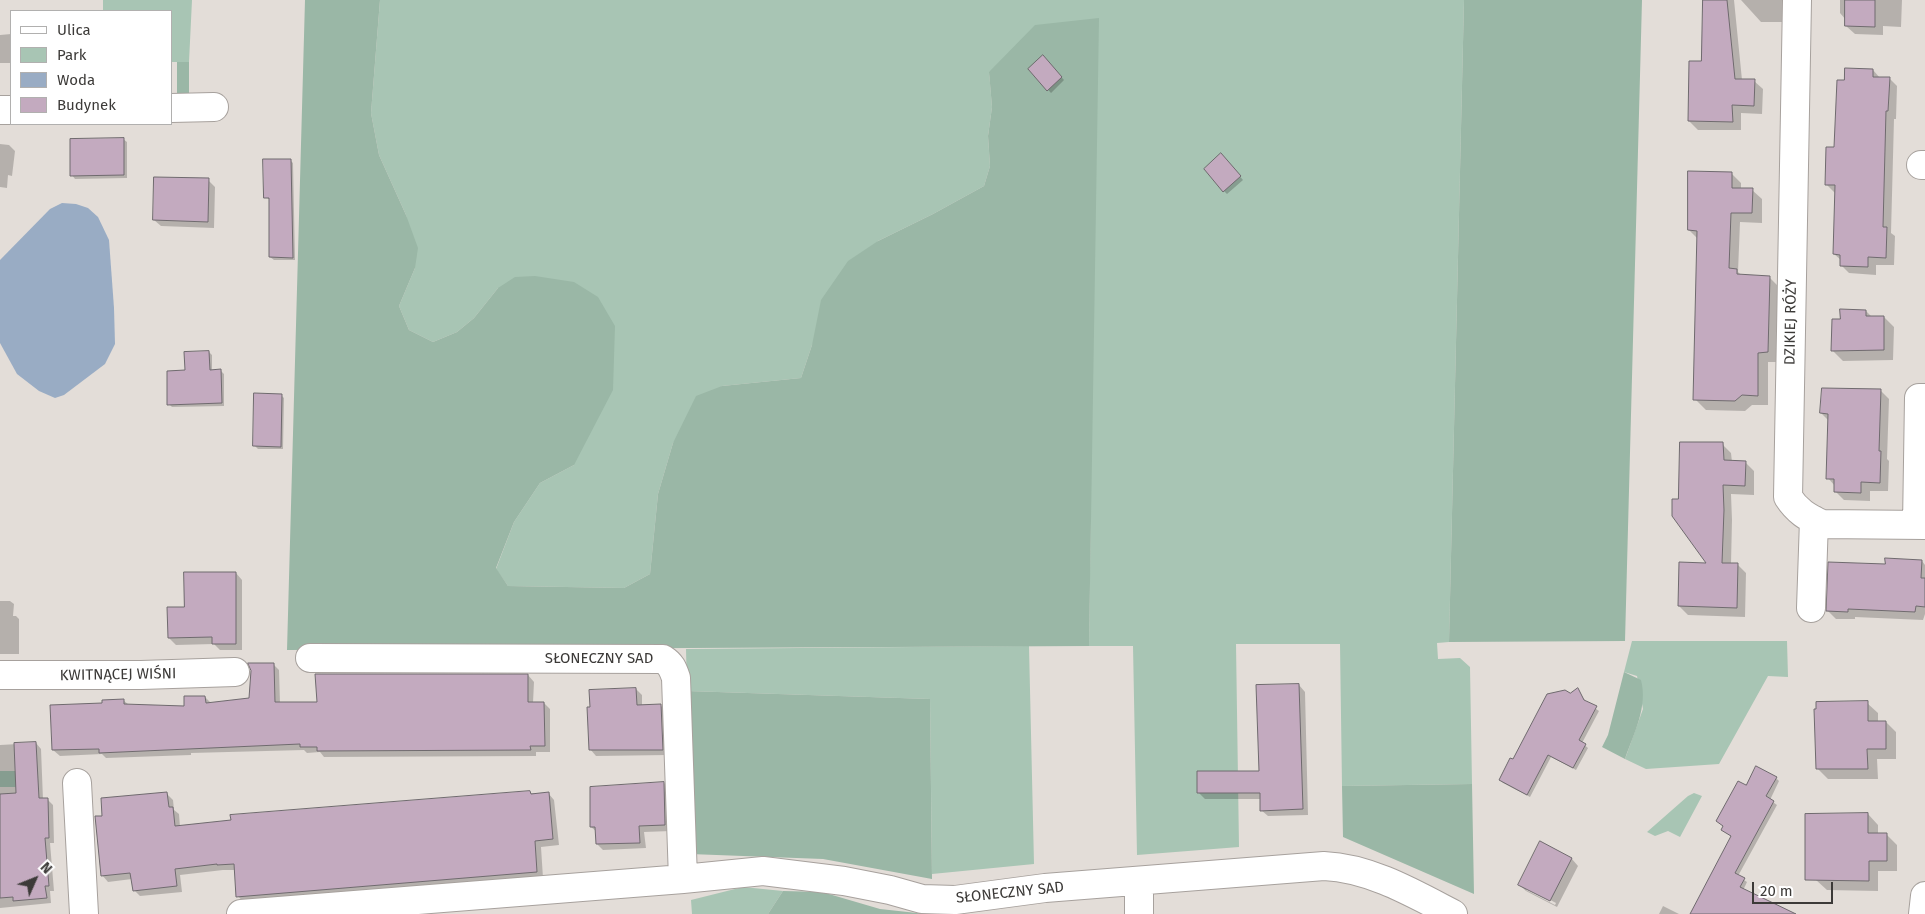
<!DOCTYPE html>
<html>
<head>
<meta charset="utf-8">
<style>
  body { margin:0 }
  #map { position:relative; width:1925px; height:914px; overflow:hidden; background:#e3ddd8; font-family:"Fira Sans",sans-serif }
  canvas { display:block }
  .legend { position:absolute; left:10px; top:10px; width:162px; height:115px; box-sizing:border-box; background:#fff; border:1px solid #b1b0af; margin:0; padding:6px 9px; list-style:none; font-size:15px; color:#3c3a38 }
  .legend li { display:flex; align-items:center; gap:10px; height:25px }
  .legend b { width:25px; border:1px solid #b1b0af }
  .north { position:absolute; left:10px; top:854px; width:50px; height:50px; -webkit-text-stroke:4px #fff; paint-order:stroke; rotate:46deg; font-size:14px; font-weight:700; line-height:20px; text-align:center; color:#3c3a38 }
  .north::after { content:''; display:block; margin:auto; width:18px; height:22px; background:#3c3a38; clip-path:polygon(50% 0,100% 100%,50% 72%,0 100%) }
  .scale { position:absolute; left:1752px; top:882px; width:81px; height:22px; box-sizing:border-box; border:2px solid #3c3a38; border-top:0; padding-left:6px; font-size:15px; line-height:18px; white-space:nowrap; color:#3c3a38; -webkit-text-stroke:4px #fff; paint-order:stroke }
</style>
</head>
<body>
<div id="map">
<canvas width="1925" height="914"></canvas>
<ul class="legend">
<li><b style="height:6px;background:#fff"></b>Ulica</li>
<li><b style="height:14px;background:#a8c5b4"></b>Park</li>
<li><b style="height:14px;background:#99acc4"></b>Woda</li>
<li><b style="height:14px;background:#c3aabf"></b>Budynek</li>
</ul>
<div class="north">N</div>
<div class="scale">20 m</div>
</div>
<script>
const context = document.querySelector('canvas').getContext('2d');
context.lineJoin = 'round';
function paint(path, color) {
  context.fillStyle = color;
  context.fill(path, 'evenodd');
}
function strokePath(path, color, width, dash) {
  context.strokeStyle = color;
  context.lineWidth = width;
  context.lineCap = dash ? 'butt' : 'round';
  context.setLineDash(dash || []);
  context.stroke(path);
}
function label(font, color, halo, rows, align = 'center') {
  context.font = font + ' "Fira Sans",sans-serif';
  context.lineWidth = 4;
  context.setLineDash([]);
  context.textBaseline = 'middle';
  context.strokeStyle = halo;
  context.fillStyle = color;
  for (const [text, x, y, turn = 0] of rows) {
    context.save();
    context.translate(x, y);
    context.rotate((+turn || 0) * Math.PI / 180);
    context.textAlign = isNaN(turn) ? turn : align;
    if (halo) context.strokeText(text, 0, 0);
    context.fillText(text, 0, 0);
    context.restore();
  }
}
paint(new Path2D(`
  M103 0H192L189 62H171V11H103Z
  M380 0H1464L1449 642 1437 643 1438 659 1460 658 1470 667 1472 784 1342 786 1340 644H1236L1239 847 1137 855 1133 646H1089L1091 497 989 71 992 107 988 136 990 166 984 186 933 214 878 241 812 345 801 378 722 386 673 443 658 494 650 574 624 588 508 586 496 569 514 522 540 483 574 465 498 288 474 318 457 332 433 342 409 330 399 306 415 268 406 215 379 155 371 113Z
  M1632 641H1787L1788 677 1768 676 1719 764 1646 769 1625 759 1643 709 1637 676 1624 672Z
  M1029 646 1034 864 932 874 930 699 687 691 686 649Z
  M0 771H37L36 787H0Z
  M1694 793 1702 796 1680 837 1668 831 1655 836 1647 832 1688 796Z
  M743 887 783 891 768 914H692L691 900Z`), '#a8c5b4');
paint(new Path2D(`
  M305 0H380L371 113 379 155 406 215 418 248 415 268 399 306 409 330 433 342 457 332 474 318 498 288 515 277 535 276 574 282 598 297 615 326 613 390 574 465 540 483 514 522 496 568 508 586 624 588 650 574 658 494 673 443 696 396 722 386 801 378 812 345 821 300 848 261 878 241 933 214 984 186 990 166 988 136 992 107 989 72 1035 25 1099 18 1089 646 287 650Z
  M1464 0H1642L1625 641 1449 642Z
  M177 62H189V98H177Z
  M1624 672 1641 680C1648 707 1634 733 1625 759L1602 747 1608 735Z
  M687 691 930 699 932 879 823 859 690 854Z
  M1472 784 1474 894 1343 837 1342 786Z
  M783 891 822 892 880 909 926 914H768Z`), '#9ab7a6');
paint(new Path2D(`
  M62 203 76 204 88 208 98 217 109 240 114 308 115 344 105 364 64 395 55 398 39 391 17 374 0 343V260L50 209Z`), '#99acc4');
paint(new Path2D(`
  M1704 0H1734L1742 80 1754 81 1763 89 1762 114 1741 113V130H1698L1689 121 1702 62Z
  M1741 0H1785L1784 22H1761Z
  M1840 0H1902L1901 27 1883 26V35L1855 34 1846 26V20L1840 13Z
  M11 34V63H0V35Z
  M1043 57 1064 80 1051 93 1029 69Z
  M1873 70 1880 78H1889L1897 86 1896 119H1894L1891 233 1895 236 1894 265H1876V275L1849 273 1841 265V260L1834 254 1835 193 1826 184 1835 148 1845 82Z
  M123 139 127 142V178L75 179 72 175Z
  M0 144 9 145 15 151 12 176 8 175 7 188 0 187Z
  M1224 158 1243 180 1227 194 1224 191Z
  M290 160 293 163 295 260H274L270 257 271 200 265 197Z
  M1731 173 1741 183V189L1752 190 1762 199V223L1740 222 1738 272 1742 276 1769 277 1779 287 1777 362H1768V405H1752L1745 411 1706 410 1696 400 1698 239 1689 230Z
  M208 180 215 187 214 228 161 226 154 220Z
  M1866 311 1872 317H1884L1894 327 1893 360 1843 361 1832 350 1841 320Z
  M209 352 212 355V371H221L224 374V406L172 407 169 404 186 372Z
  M1881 391 1889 399 1887 459 1889 461 1888 491H1870V501L1844 500 1835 491V486L1828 478 1829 421 1821 413Z
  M281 395 284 398 283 449H258L255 446Z
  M1722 444 1731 453 1732 462H1745L1754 471V495L1731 494 1732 520 1731 564H1737L1746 573 1745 617 1688 615 1679 606 1708 564 1679 500Z
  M1922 561 1925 565V614L1923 620 1855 617V619H1836L1827 610Z
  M236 573 242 580V650H220L214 644 176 645 169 638 185 608Z
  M0 601H10L14 604 13 616H16L19 619V654H0Z
  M273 664 279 670 280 703 318 704 528 675 534 682 533 703H544L550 709V752H536V756L324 757 320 752 307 753 304 750 191 753V755L106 758 102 754 60 756 53 750 103 704 123 700 129 705 185 707 205 697 212 704 251 699Z
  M1299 685 1305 692 1308 815 1268 816 1261 810V799H1205L1199 793 1260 772Z
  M636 689 642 695V706H661L667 712 668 755 596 756 590 749Z
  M1578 690 1586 702 1599 711 1582 743 1588 748 1576 770 1551 757 1530 797 1503 783 1500 780 1514 761 1570 694Z
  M1867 703 1878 713V722H1886L1896 732V759H1877L1878 779H1828L1817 768Z
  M36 743 41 749 43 800H48L53 805 54 843H50L54 891H50L51 903 0 908V745Z
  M1776 778 1779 781 1770 800 1777 805 1738 876 1747 882 1737 903 1732 837 1722 830 1724 827 1717 821 1746 787Z
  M664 783 670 789 671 831 644 832 646 848 603 850 597 844V832L591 827Z
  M548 793 554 800 559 845 541 847 543 878 244 903 238 896 236 870H223L180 875 182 892 140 896 134 890 132 879 108 882 102 875 104 817 167 794 173 800 174 810 179 814 180 827 501 794Z
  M1868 814 1878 825V834H1886L1897 845V871H1878V891L1827 890 1816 880Z
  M1541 843 1572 859 1578 866 1557 907 1526 891 1519 884ZM1526 887 1556 903 1555 905 1526 890Z
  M1663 906 1679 914H1659Z`), '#0003');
const building = new Path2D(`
  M1703 0H1727L1735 79H1755L1754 106 1732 105 1733 122 1688 121 1689 61H1701Z
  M1845 0H1875V27L1845 26Z
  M1043 55 1062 77 1047 91 1028 69Z
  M1845 68 1873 69V77H1890L1888 111H1886L1883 227H1887L1886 258 1868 257V267L1840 266V255L1833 254 1835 185H1825L1826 147H1834L1837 80H1844Z
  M124 138V175L70 176V139Z
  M1221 153 1241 176 1223 192 1204 169Z
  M263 159H291L293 258 269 257V198H264Z
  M1688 171 1732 172V188H1753L1752 213H1731L1729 268 1737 269V274L1770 276 1768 352 1758 353V396L1742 395 1735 401 1693 400 1697 231 1688 230Z
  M154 177 209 178 208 222 153 220Z
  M1840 309 1866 310V316H1884V350L1831 351 1832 319H1840Z
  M209 351 210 370 221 369 222 403 167 405V371L185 370 184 352Z
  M1822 388 1881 389 1879 451H1881L1880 483 1861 482V493L1834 492V479H1826L1828 414 1820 413Z
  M254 393 282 394 281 447 253 446Z
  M1680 442H1723L1724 460 1746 461 1745 486 1723 485 1724 510 1722 563H1738L1737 608 1678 606 1679 562 1706 563 1672 516V499H1678Z
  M1885 558 1922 560 1921 578H1925V607L1916 606 1915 612 1848 609V612L1826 611 1828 562 1885 564Z
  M184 572H236V644H212V637L168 638 167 607H184Z
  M248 663H274L275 702H317L315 674H528V702H544L545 746H530L531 750 317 751V747H300V744L99 753V749L52 750 50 705 102 703V700L124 699V704L184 706V696H205L206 703 249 698 251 671Z
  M1299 684 1303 809 1260 811V793H1197V771H1259L1256 685Z
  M636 688 637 705 661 704 663 750H589L587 707H590L589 690Z
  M1578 688 1584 700 1597 706 1579 740 1586 744 1573 768 1548 755 1527 795 1499 780 1510 758 1513 759 1547 694 1565 690 1570 693Z
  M1868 701V721H1886V749H1867L1868 769H1816L1814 709H1816V702Z
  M36 742 39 798H48L49 838H45L49 886H45L47 898 13 901V897L0 898V794L16 793 14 743Z
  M1756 766 1777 777 1766 796 1774 801 1735 873 1745 878 1740 887 1796 914H1690L1731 836 1721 830 1723 826 1716 821 1738 781 1746 785Z
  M664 782 665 825 639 826 640 843 596 844 595 827H590V787Z
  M530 791 531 794 549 792 553 839 535 841 537 872 236 897 234 864 217 865V864L175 869 177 886 133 891 130 873 101 876 95 816H102L101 798 167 792 169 807H173L175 826 231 820 230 815Z
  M1868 813V833H1887V861H1869V881L1805 880V814Z
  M1540 841 1572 858 1550 901 1518 885Z`);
paint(building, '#c3aabf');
strokePath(building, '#6f6a6e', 1);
const minor = new Path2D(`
  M1797 0 1788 497C1797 511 1807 517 1822 524L1925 525
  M171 108 214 107
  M0 110H11
  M1921 165H1925
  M1917 525 1919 398H1925
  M1811 608 1814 520
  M310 658 663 659C671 664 673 669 676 678L683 879
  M0 675H141L235 672
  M77 783 84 914
  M1139 881V914
  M241 914 683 879 763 871 844 881 890 890 922 899 955 900 1045 888 1324 866C1370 868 1413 893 1453 914
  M1923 914 1925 896`);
strokePath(minor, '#a7a19d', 30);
strokePath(minor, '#fff', 28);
label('15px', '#3c3a38', '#fff', [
  ["DZIKIEJ RÓŻY",1791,322,-89],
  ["SŁONECZNY SAD",599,659],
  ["KWITNĄCEJ WIŚNI",118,675,-1],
  ["SŁONECZNY SAD",1010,893,-6]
]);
</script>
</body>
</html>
